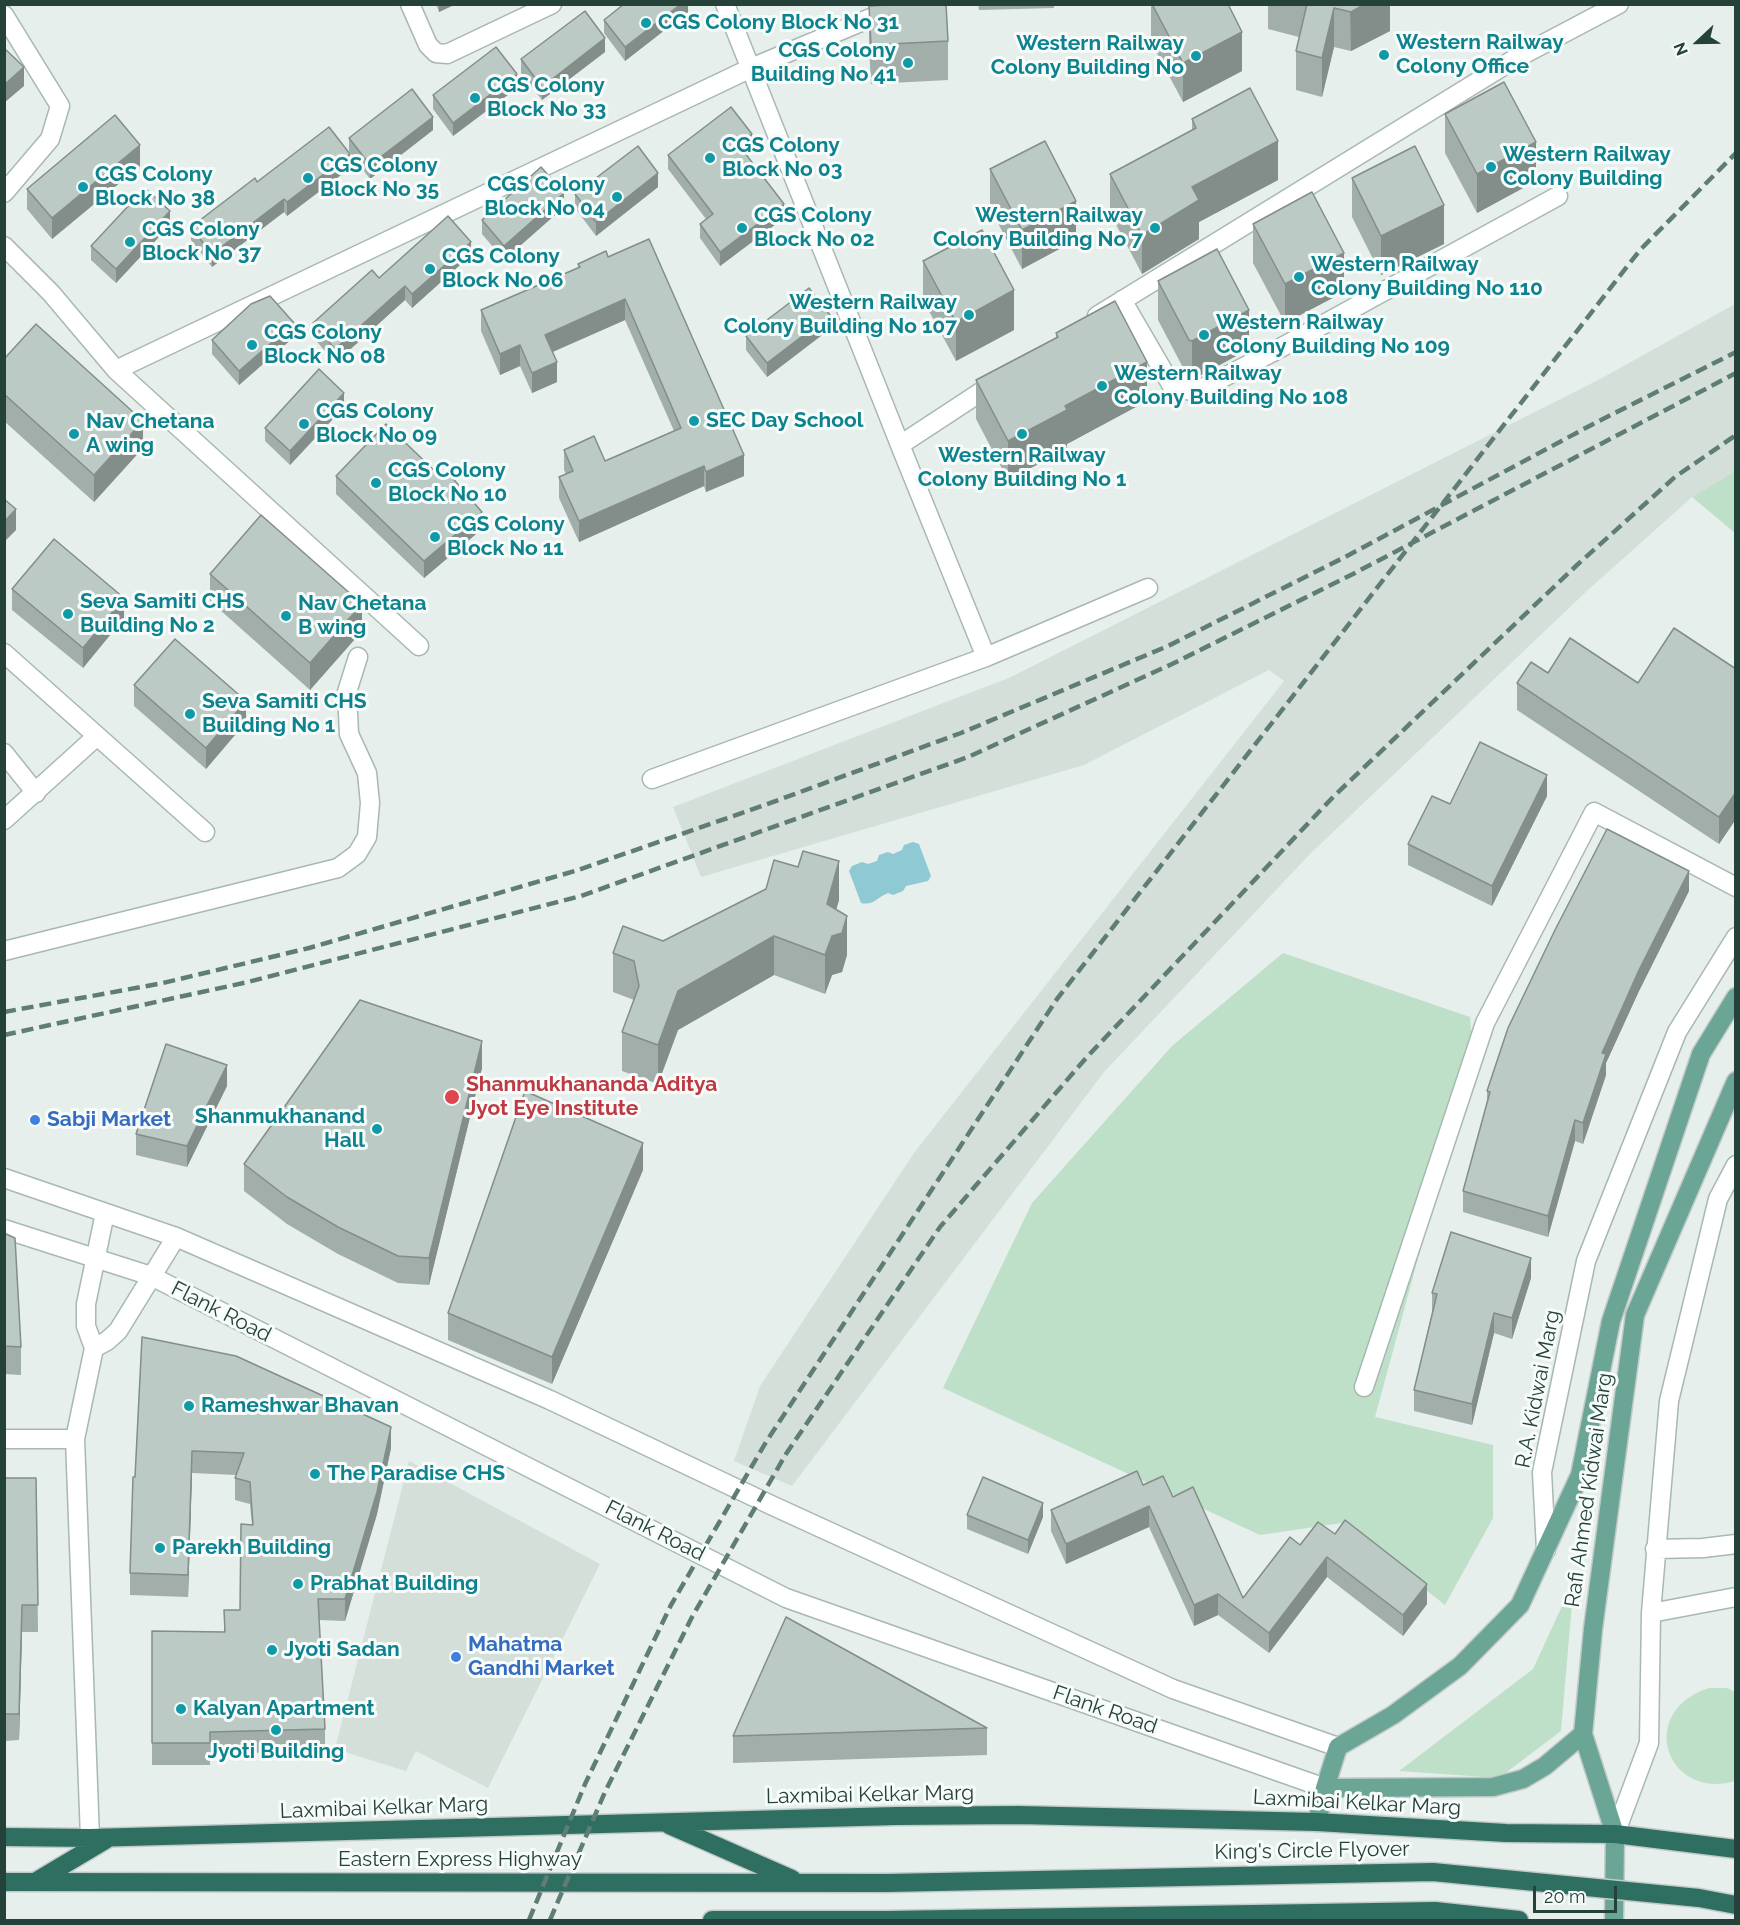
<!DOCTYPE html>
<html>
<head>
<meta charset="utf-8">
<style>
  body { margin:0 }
  #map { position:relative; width:1740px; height:1925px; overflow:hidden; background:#e6efeb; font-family:Raleway,sans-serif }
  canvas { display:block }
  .frame { position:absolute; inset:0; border:6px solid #24423a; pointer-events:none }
  .north { position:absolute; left:1668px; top:12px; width:60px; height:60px; -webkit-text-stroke:4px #f7fbf9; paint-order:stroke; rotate:248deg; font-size:16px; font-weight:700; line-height:24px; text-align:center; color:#24423a }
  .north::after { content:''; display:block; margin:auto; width:21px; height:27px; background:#24423a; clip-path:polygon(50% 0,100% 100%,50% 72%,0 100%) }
  .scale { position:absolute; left:1533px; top:1886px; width:84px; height:27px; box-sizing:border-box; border:3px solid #24423a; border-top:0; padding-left:8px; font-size:18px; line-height:21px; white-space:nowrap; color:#24423a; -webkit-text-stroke:4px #f7fbf9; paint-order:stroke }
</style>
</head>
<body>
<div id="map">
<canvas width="1740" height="1925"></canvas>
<div class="frame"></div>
<div class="north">N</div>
<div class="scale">20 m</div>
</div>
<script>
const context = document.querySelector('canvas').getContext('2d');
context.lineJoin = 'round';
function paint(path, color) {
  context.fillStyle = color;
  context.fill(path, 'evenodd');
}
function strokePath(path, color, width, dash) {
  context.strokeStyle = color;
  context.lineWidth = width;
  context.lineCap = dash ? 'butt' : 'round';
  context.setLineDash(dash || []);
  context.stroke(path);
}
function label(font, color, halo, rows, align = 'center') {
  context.font = font + ' Raleway,sans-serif';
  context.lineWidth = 6;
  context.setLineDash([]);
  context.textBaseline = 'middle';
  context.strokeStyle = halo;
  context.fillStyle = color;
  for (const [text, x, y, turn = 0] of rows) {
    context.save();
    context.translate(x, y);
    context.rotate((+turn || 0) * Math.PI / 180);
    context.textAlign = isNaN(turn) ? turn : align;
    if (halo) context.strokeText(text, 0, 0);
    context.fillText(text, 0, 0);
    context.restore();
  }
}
paint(new Path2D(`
  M1735 304V471L1692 497 1588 590 1311 853 1104 1072 792 1486 734 1461 760 1386 914 1153 1284 681 1269 670 1084 765 701 877 673 807 1011 677 1602 378Z
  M409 1461 600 1564 488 1788 416 1751 406 1771 335 1749Z`), '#d4dfda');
paint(new Path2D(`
  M1735 471V533L1692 497Z
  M1283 953 1470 1017 1473 1056 1375 1417 1493 1445V1518L1445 1605 1342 1523 1260 1535 943 1388 1032 1203 1172 1046Z
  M1574 1580 1561 1731 1499 1778 1399 1771 1533 1669Z
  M1709 1688H1727L1735 1692V1781C1666 1801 1636 1711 1709 1688Z`), '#bfe0c8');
paint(new Path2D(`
  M913 842 919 844 931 876 928 881 906 886 903 891 893 895 888 893C878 897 873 906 861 903L849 871 852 866 862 862 868 864 877 861 879 855 888 852 893 854 902 850 904 845Z`), '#8ec9d4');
const minor = new Path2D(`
  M410 4 428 45 436 53 447 54 552 4
  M725 4 900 445 996 382
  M4 15 60 106 50 139 4 193
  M4 246 51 293 116 370 419 646
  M1122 300 1172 386 1195 392 1273 352 1558 196
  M1097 316 1513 60 1619 4
  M116 370 751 68 904 4
  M4 653 205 832
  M986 657 1148 588
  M4 753 36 793
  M652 779 986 657 900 445
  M4 820 97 736
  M4 951 338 868 357 854 367 837 370 803 367 773 349 734 347 692 358 657
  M4 1178 176 1237 550 1400 771 1505 1173 1689 1338 1747
  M4 1229 151 1276 786 1598 1325 1788
  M94 1348 107 1341 118 1331 176 1237
  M1364 1387 1485 1023 1594 812 1736 887
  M4 1439H75
  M1655 1549 1703 1548 1736 1544
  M1546 1550 1542 1472 1586 1261 1677 1032 1736 937
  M1651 1613 1736 1597
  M1615 1834 1649 1743 1651 1613 1669 1401 1718 1199 1736 1165
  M90 1838 75 1439 94 1348 86 1326V1304L105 1213`);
const major = new Path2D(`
  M1325 1788 1493 1787 1523 1779 1545 1766 1583 1734
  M1317 1822 1325 1788 1338 1747 1393 1715 1460 1666 1520 1605 1580 1475 1611 1321 1701 1054 1736 997
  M1614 1920 1615 1834 1583 1734 1593 1629 1635 1315 1736 1081`);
const highway = new Path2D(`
  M669 1825 792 1879
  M4 1837 90 1838 896 1816 1019 1815 1317 1822 1506 1833 1615 1834 1736 1849
  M4 1882 887 1883
  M35 1882 107 1839
  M712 1920H887L1435 1911 1519 1920`);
strokePath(minor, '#a8b8b2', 21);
strokePath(major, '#c2cac8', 21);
strokePath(highway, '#c2cac8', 21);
strokePath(minor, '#fff', 18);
strokePath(major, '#6aa596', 18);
strokePath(highway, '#2f6f62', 18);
strokePath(new Path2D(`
  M4 1012 163 983 309 948 575 871 762 806 961 733 1168 646 1345 557 1595 423 1736 352
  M4 1035 248 982 581 896 968 757 1172 664 1351 575 1736 373
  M529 1920 585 1784 671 1605 766 1442 1057 999 1640 250 1736 153
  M550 1920 605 1792 692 1617 786 1454 940 1227 1086 1058 1334 796 1577 565 1675 477 1736 435`), '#5f7d75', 4.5, [12, 6]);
const highwayBridge = new Path2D(`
  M887 1883 1433 1872 1699 1898 1736 1905`);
strokePath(highwayBridge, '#c2cac8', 21, []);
strokePath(highwayBridge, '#2f6f62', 18);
paint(new Path2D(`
  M436 4H456L439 12Z
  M688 4V12L625 61 604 33V20Z
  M978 4H1054V8L979 10Z
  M1151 4H1228L1242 71 1183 102 1151 42Z
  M1268 4H1390V31L1351 51 1334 47 1322 97 1296 90V51L1299 37 1268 29Z
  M869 6 948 41V80L871 84 869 45Z
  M605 52 542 100 521 73V59Z
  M517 88 453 136 433 109V95Z
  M1445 114 1536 181 1477 213 1445 153Z
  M1192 119 1278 180 1199 222V239L1142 274 1110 213V174L1192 130Z
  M433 130 370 179 349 151V138Z
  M752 148 745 153 784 218 720 266 700 238V224L706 219 668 169V155Z
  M140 166 52 239 27 209V189Z
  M350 168 287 216 284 212 212 267 191 240V227L257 182Z
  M990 169 1076 240 1022 269 990 208Z
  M1352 178 1444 244 1381 275 1352 217Z
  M658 187 596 236 575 208V194Z
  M564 207 504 260 482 234V220Z
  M1253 224 1344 292 1285 323 1253 263Z
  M170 225 116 283 91 260V246Z
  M471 255 412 308 405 300 335 363 313 337V323L379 278Z
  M608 257 744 476 706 492 704 486 579 542 559 498V477L566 474 564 470V450L605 461 674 431 625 320 553 352 557 382 532 393 520 366 500 375 481 331V310L578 268V264Z
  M923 261 1014 330 956 361 923 300Z
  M1158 281 1249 349 1192 380 1189 379 1158 320Z
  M830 329 767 377 746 350V336Z
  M1056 333 1147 401 1067 444V449L1008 480 976 419V380L1056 338Z
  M294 337 239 385 212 354V340Z
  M4 359 143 448 94 502 4 421Z
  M344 407 290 465 265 441V428Z
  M336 476 482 529 424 578 336 494Z
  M210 574 362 631 310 690 210 601Z
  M12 589 124 618 83 668 12 610Z
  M1736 669V819L1719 844 1517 710V683L1548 673 1638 683Z
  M134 685 246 722 206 769 134 706Z
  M1547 796 1492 906 1408 865V844L1450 804Z
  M766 889 839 900 836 909 847 955 842 972 832 975 825 994 774 975 678 1030 658 1084 622 1071V1032L634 1000 613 992V953L663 941Z
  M1689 891 1639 991 1606 1063V1075L1583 1144 1575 1141 1548 1237 1463 1212V1191L1487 1102V1091Z
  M482 1068 429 1285 398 1283 338 1254 287 1224 244 1191V1164Z
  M227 1086 187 1167 136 1155V1134Z
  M643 1170 552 1384 448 1340V1313Z
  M4 1233 21 1347V1375L4 1374Z
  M1531 1278 1512 1339 1494 1333 1472 1425 1414 1411V1390L1432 1313V1293Z
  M142 1337 391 1448 377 1514 345 1621 319 1620 325 1729V1751L210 1754V1765H152V1631L224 1632V1610H240L252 1525 250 1504 235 1500V1478L237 1475 192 1473 188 1597 130 1595V1573Z
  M4 1478H36L38 1632H22L19 1740 4 1741Z
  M1143 1485 1173 1497 1243 1598 1300 1545 1318 1522 1427 1604 1403 1636 1327 1577 1269 1653 1218 1615 1194 1626 1149 1527 1066 1564 1051 1531V1510Z
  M967 1515 1043 1517 1028 1554 967 1529Z
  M987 1728V1755L733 1763V1736Z`), '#a1aea9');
paint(new Path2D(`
  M439 4H456L439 12Z
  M681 4H688V12L625 61V47Z
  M1350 4H1390V31L1351 51Z
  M1334 8V47L1322 97V58Z
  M1242 32V71L1183 102V63Z
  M605 38V52L542 100V87Z
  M24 67V86L4 103V85Z
  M517 74V88L453 136V123Z
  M433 117V130L370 179V165Z
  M752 134V148L738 158V144Z
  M1278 141V180L1199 222V239L1142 274V235L1192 187Z
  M1536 142V181L1477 213V174Z
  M140 145V166L52 239V218Z
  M350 154V168L287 216V202Z
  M658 173V187L596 236V222Z
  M564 193V207L504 260V246Z
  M284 199V212L212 267V254Z
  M1076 201V240L1022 269V230Z
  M784 204V218L720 266V252Z
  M1444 205V244L1381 275V236Z
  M170 211V225L116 283V269Z
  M471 242V255L412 308V294Z
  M1344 253V292L1285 323V284Z
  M405 286V300L335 363V349Z
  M1014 290V330L956 361V322Z
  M625 299V320L545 355V335Z
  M1249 310V349L1192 380V341Z
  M830 315V329L767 377V363Z
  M294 323V337L239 385V371Z
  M520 345V366L500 375V354Z
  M557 362V382L532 393V373Z
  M1147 362V401L1067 444V449L1008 480V441L1065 406Z
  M344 393V407L290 465V451Z
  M143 421V448L94 502V475Z
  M744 455V476L706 492V472Z
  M704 466V486L579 542V521Z
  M16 509V530L4 542V522Z
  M482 512V529L424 578V561Z
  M124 598V618L83 668V648Z
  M362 604V631L310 690V663Z
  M246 701V722L206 769V748Z
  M1547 775V796L1492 906V886Z
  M1736 792V819L1719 844V817Z
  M839 861V900L827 943V904Z
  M1689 871V891L1639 991 1606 1063V1075L1583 1144V1123L1602 1053 1639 970Z
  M847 916V955L842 972 832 975 825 994V955L832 936Z
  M774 936V975L678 1030 658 1084V1045L678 991Z
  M482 1041V1068L429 1285V1258Z
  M227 1065V1086L187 1167V1146Z
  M1575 1120V1141L1548 1237V1216Z
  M643 1143V1170L552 1384V1357Z
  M1531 1258V1278L1512 1339V1318Z
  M1494 1313V1333L1472 1425V1404Z
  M391 1427V1448L377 1514 345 1621V1599Z
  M192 1451V1473L188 1597V1575Z
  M1043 1503V1517L1028 1554V1540Z
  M1149 1506V1527L1066 1564V1544Z
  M1327 1557V1577L1269 1653V1633Z
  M1427 1584V1604L1403 1636V1615Z
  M1218 1594V1615L1194 1626V1605Z
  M22 1605V1632L19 1740V1714Z`), '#838d89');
const building = new Path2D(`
  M624 4H681L625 47 604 20Z
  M904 4H946L948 41 871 45 869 6Z
  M1152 4H1228L1242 32 1183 63Z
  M1307 4H1365L1351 12 1334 8 1322 58 1296 51Z
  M585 11 605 38 542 87 521 59Z
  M496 47 517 74 453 123 433 95Z
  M4 48 24 67 4 85Z
  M1504 82 1536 142 1477 174 1445 114Z
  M1250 88 1278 141 1192 187 1199 200 1142 235 1110 174 1196 128 1192 119Z
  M412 89 433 117 370 165 349 138Z
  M731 107 752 134 738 144 784 204 720 252 700 224 713 214 668 155Z
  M115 115 140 145 52 218 27 189Z
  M329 127 350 154 287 202 284 199 212 254 191 227 255 178 257 182Z
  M1045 141 1076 201 1022 230 990 169Z
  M638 146 658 173 596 222 575 194Z
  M1415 146 1444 205 1381 236 1352 178Z
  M541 167 564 193 504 246 482 220Z
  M145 188 170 211 116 269 91 246Z
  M1312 192 1344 253 1285 284 1253 224Z
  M448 216 471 242 412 294 405 286 335 349 313 323 372 270 379 278Z
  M982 230 1014 290 956 322 923 261Z
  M649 239 744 455 706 472 704 466 579 521 559 477 573 471 564 450 594 436 605 461 681 428 625 299 545 335 557 362 532 373 520 345 500 354 481 310 580 267 578 264 606 251 608 257Z
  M1217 249 1249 310 1192 341 1189 340 1158 281Z
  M809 288 830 315 767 363 746 336Z
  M270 296 294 323 239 371 212 340 251 304Z
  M1115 301 1147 362 1065 406 1067 410 1008 441 976 380 1058 337 1056 333Z
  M36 324 143 421 94 475 4 394V359Z
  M319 369 344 393 290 451 265 428Z
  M386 424 443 479 449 474 482 512 424 561 336 476Z
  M4 499 16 509 4 522Z
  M261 515 362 604 310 663 210 574Z
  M54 539 124 598 83 648 12 589Z
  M1674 628 1736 669V792L1719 817 1517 683 1531 662 1548 673 1570 638 1638 683Z
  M175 639 246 701 206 748 134 685Z
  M1480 742 1547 775 1492 886 1408 844 1432 796 1450 804Z
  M1607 829 1689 871 1639 970 1602 1053 1606 1054 1583 1123 1575 1120 1548 1216 1463 1191 1490 1092 1487 1091 1508 1028 1555 930Z
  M803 851 839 861 827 904 847 916 842 933 832 936 825 955 774 936 678 991 658 1045 622 1032 639 986 634 961 613 953 623 926 663 941 766 889 774 860 798 867Z
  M360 1000 482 1041 429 1258 398 1256 338 1227 287 1197 244 1164Z
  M166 1044 227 1065 187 1146 136 1134Z
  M525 1091 643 1143 552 1357 448 1313Z
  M1451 1232 1531 1258 1512 1318 1494 1313 1472 1404 1414 1390 1437 1294 1432 1293Z
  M4 1233 15 1238 21 1347 4 1346Z
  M142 1337 236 1356 391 1427 377 1492 345 1599H318L325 1729 210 1732V1743H152V1631L225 1632 224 1610H240L241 1524 253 1525 250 1482 235 1478 244 1453 192 1451 188 1575 130 1573 133 1477H135Z
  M1137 1471 1143 1485 1163 1476 1173 1497 1193 1487 1243 1598 1290 1537 1300 1545 1318 1522 1335 1534 1345 1520 1427 1584 1403 1615 1327 1557 1269 1633 1218 1594 1194 1605 1149 1506 1066 1544 1051 1510Z
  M983 1477 1043 1503 1028 1540 967 1515Z
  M4 1478H36L38 1605H22L19 1714H4Z
  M786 1617 987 1728 733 1736Z`);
paint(building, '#bbcac4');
strokePath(building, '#838d89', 1.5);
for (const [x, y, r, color] of [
  [646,23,6,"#0f9aa8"],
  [1384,55,6,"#0f9aa8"],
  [1196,56,6,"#0f9aa8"],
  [908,63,6,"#0f9aa8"],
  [475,98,6,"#0f9aa8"],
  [710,158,6,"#0f9aa8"],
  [1491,167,6,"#0f9aa8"],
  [308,178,6,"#0f9aa8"],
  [83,187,6,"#0f9aa8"],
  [617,197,6,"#0f9aa8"],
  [742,228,6,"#0f9aa8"],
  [1155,228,6,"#0f9aa8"],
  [130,242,6,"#0f9aa8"],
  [430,269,6,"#0f9aa8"],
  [1299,277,6,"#0f9aa8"],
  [969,315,6,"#0f9aa8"],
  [1204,335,6,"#0f9aa8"],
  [252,345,6,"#0f9aa8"],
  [1102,386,6,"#0f9aa8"],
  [694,421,6,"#0f9aa8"],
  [304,424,6,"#0f9aa8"],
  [74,434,6,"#0f9aa8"],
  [1022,434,6,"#0f9aa8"],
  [376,483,6,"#0f9aa8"],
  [435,537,6,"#0f9aa8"],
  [68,614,6,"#0f9aa8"],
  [286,616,6,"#0f9aa8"],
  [190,714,6,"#0f9aa8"],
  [452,1097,8,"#e0444e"],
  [35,1120,6,"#3f7fe0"],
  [377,1129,6,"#0f9aa8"],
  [189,1406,6,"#0f9aa8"],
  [315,1474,6,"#0f9aa8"],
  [160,1548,6,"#0f9aa8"],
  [298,1584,6,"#0f9aa8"],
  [272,1650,6,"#0f9aa8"],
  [456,1657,6,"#3f7fe0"],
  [181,1709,6,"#0f9aa8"],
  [276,1730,6,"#0f9aa8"]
]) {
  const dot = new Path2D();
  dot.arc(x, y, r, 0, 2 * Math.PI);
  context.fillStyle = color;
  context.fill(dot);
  strokePath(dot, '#f7fbf9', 2);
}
label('bold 21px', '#0d838f', '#f7fbf9', [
  ["CGS Colony Block No 31",658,23],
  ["Western Railway",1396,43],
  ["Colony Office",1396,67],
  ["Western Railway",1184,44,"right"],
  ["Colony Building No",1184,68,"right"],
  ["CGS Colony",896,51,"right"],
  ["Building No 41",896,75,"right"],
  ["CGS Colony",487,86],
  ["Block No 33",487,110],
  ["CGS Colony",722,146],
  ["Block No 03",722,170],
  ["Western Railway",1503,155],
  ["Colony Building",1503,179],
  ["CGS Colony",320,166],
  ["Block No 35",320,190],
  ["CGS Colony",95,175],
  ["Block No 38",95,199],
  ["CGS Colony",605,185,"right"],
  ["Block No 04",605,209,"right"],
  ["CGS Colony",754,216],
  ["Block No 02",754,240],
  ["Western Railway",1143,216,"right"],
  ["Colony Building No 7",1143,240,"right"],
  ["CGS Colony",142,230],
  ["Block No 37",142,254],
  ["CGS Colony",442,257],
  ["Block No 06",442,281],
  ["Western Railway",1311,265],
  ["Colony Building No 110",1311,289],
  ["Western Railway",957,303,"right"],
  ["Colony Building No 107",957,327,"right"],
  ["Western Railway",1216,323],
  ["Colony Building No 109",1216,347],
  ["CGS Colony",264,333],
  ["Block No 08",264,357],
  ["Western Railway",1114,374],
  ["Colony Building No 108",1114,398],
  ["CGS Colony",316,412],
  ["Block No 09",316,436],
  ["SEC Day School",706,421],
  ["Nav Chetana",86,422],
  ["A wing",86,446],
  ["Western Railway",1022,456,"center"],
  ["Colony Building No 1",1022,480,"center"],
  ["CGS Colony",388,471],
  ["Block No 10",388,495],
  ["CGS Colony",447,525],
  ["Block No 11",447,549],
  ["Seva Samiti CHS",80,602],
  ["Building No 2",80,626],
  ["Nav Chetana",298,604],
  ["B wing",298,628],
  ["Seva Samiti CHS",202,702],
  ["Building No 1",202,726],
  ["Shanmukhanand",365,1117,"right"],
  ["Hall",365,1141,"right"],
  ["Rameshwar Bhavan",201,1406],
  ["The Paradise CHS",327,1474],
  ["Parekh Building",172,1548],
  ["Prabhat Building",310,1584],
  ["Jyoti Sadan",284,1650],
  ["Kalyan Apartment",193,1709],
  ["Jyoti Building",276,1752,"center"]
], 'left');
label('bold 21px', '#be3a42', '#f7fbf9', [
  ["Shanmukhananda Aditya",466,1085],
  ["Jyot Eye Institute",466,1109]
], 'left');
label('bold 21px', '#366cbe', '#f7fbf9', [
  ["Sabji Market",47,1120],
  ["Mahatma",468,1645],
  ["Gandhi Market",468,1669]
], 'left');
label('21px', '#24423a', '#f7fbf9', [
  ["Flank Road",221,1312,27],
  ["R.A. Kidwai Marg",1538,1389,-79],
  ["Rafi Ahmed Kidwai Marg",1589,1490,-82],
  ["Flank Road",655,1531,27],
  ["Flank Road",1105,1710,19],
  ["Laxmibai Kelkar Marg",870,1795,-1],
  ["Laxmibai Kelkar Marg",1357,1803,3],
  ["Laxmibai Kelkar Marg",384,1808,-2],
  ["King's Circle Flyover",1312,1851,-1],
  ["Eastern Express Highway",460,1860]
]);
</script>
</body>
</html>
